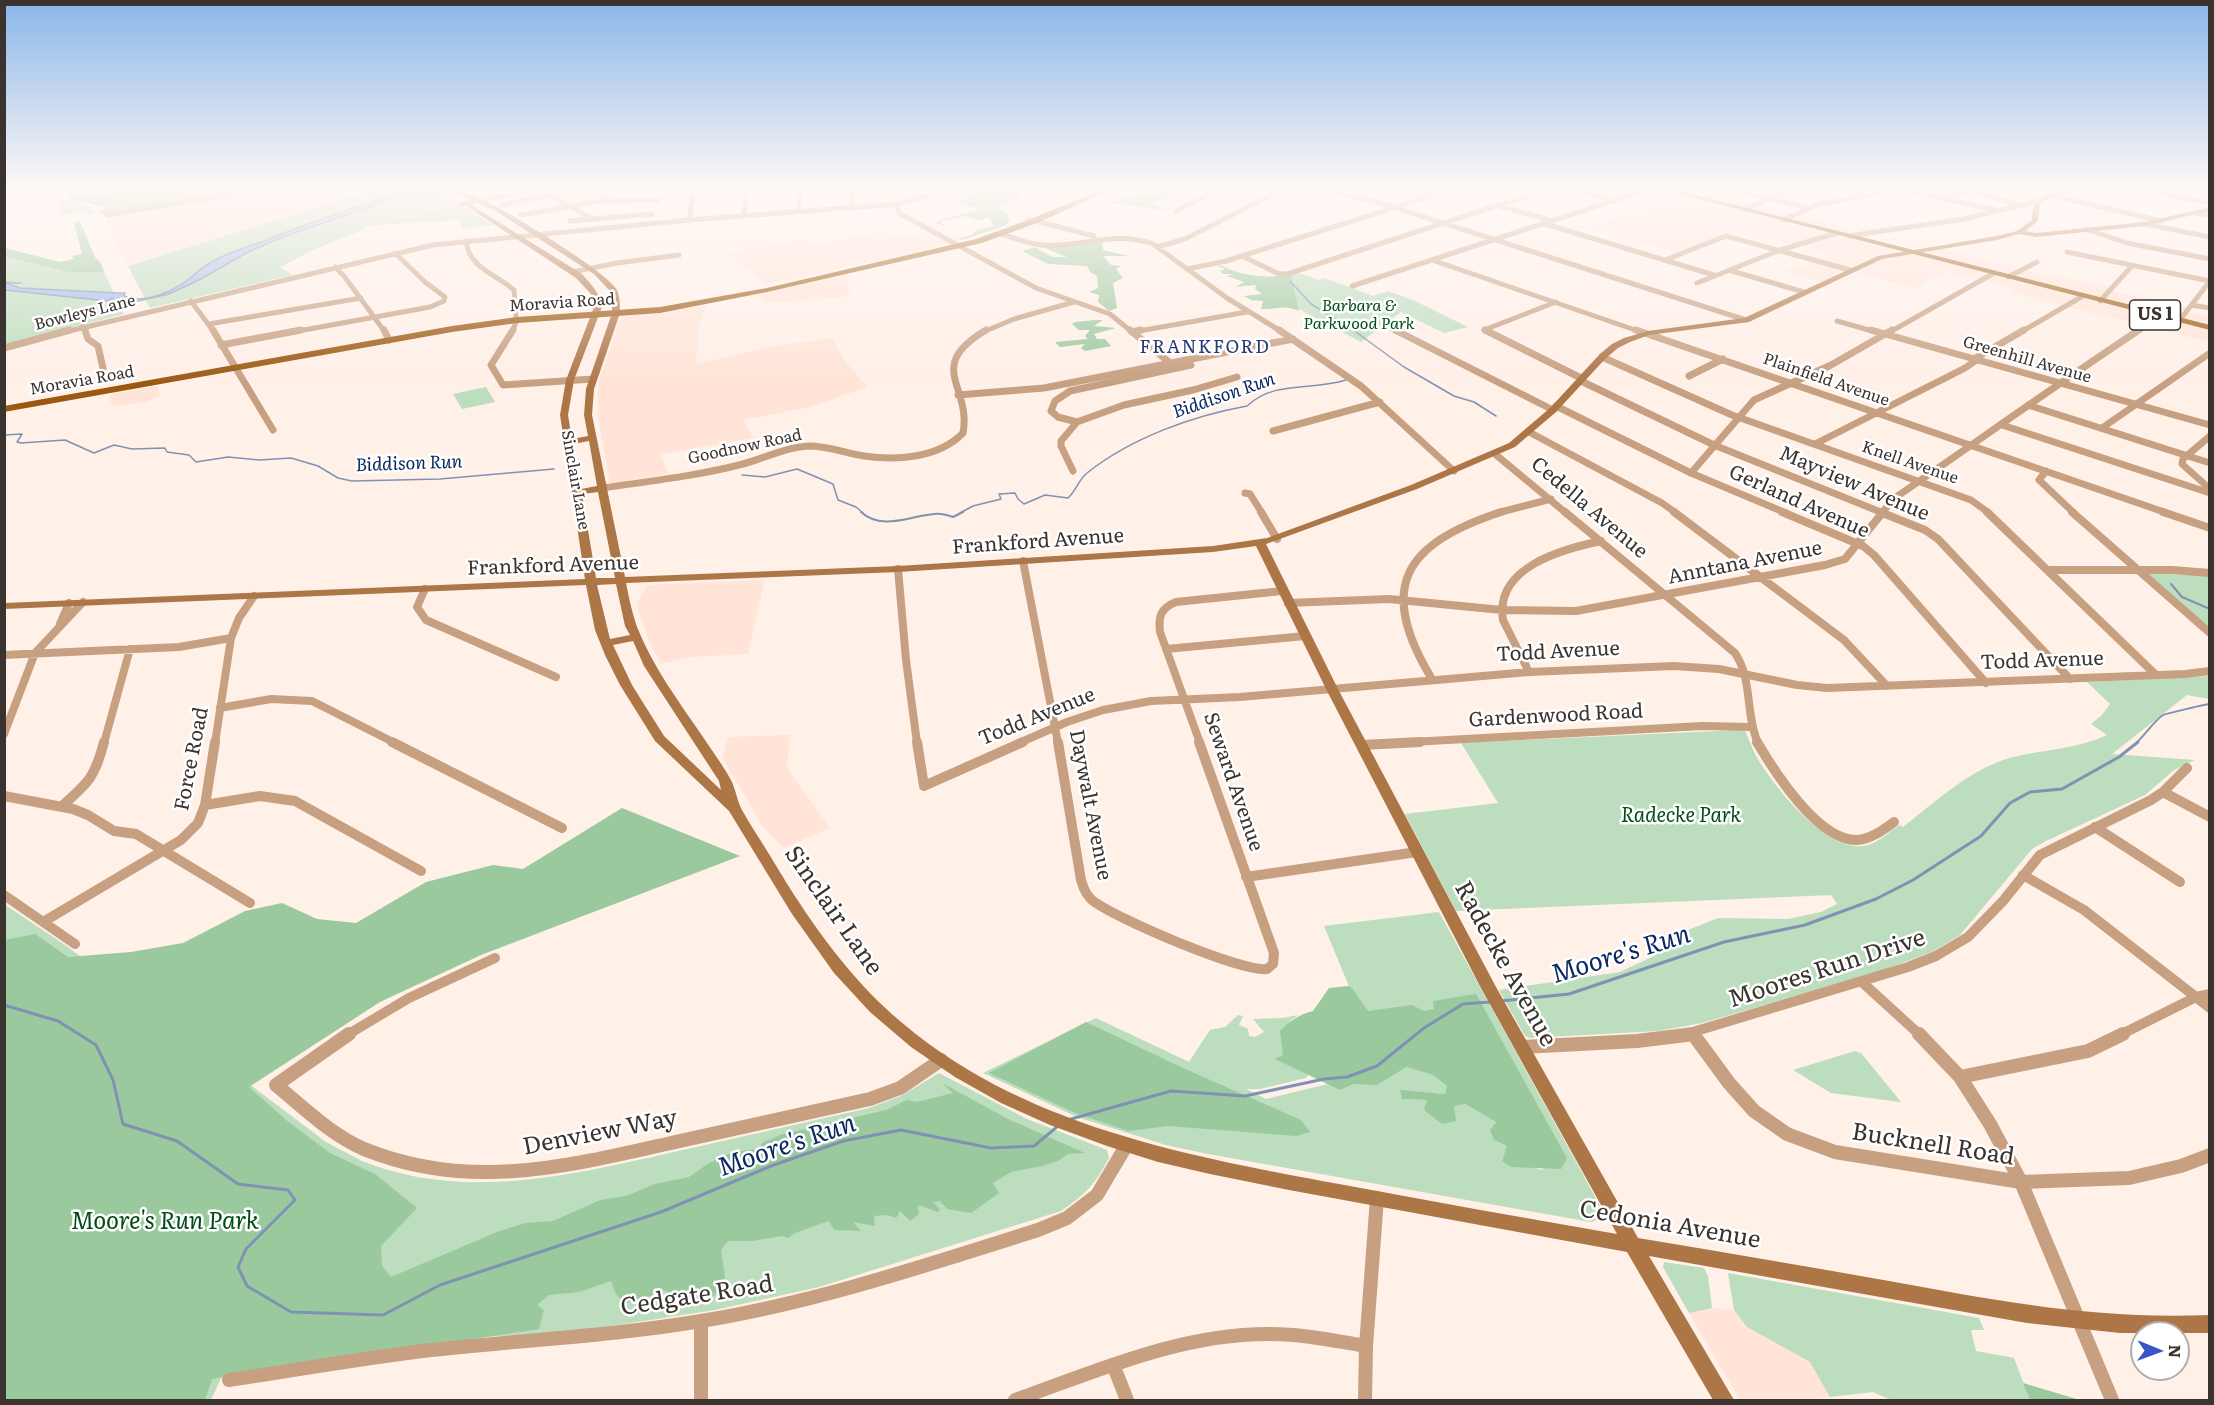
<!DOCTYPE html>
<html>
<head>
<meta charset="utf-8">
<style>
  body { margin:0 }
  #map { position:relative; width:2214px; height:1405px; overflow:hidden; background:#fff0e8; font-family:Literata,serif }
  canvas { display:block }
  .frame { position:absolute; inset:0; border:6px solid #3a332f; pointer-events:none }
  .north { position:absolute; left:2130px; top:1321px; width:60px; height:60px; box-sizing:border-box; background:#fff; border:2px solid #b0adac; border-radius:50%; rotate:91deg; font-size:16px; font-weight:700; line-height:24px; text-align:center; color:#3a332f }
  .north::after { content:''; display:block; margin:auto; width:21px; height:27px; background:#3a55c7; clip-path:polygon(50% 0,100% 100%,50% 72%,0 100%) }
</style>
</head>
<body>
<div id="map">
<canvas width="2214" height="1405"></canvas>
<div class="frame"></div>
<div class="north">N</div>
</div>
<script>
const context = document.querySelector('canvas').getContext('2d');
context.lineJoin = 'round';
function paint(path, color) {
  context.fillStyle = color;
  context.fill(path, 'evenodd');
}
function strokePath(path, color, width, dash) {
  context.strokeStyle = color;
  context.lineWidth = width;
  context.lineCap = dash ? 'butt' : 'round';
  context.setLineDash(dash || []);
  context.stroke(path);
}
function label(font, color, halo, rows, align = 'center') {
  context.font = font + ' Literata,serif';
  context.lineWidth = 5;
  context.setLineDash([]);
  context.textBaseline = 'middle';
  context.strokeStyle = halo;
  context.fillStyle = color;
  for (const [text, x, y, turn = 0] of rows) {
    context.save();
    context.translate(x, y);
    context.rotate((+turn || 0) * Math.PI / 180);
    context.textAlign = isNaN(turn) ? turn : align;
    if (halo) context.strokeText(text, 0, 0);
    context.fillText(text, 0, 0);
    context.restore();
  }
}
paint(new Path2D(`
  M208 188H371L163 255 131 263 125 262 104 214 215 195Z
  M1625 188H1696L1847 227 1838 228 1909 252 1935 247 2051 277 2053 275 2113 288 2111 291 2189 308 2187 312 2209 317V342L2012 293 2016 289 1945 272 1914 288 1849 271 1825 283 1785 271 1793 268 1798 269 1829 254 1752 234 1707 244 1681 254 1590 228 1667 200Z
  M883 232 897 235 931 233 948 243 921 251 767 284 725 253 803 240 811 246Z
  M843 276 848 280 850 290 846 297 766 303 756 294Z
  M706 306 698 329 696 364 775 346 832 338 845 361 867 387 810 407 743 420 753 438 661 454 668 474 610 484 598 417V383L622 316Z
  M157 386 160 395 147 402 114 406 109 399 111 394Z
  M765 580 748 654 690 657 661 664 650 644 637 605 647 585Z
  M790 735 787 768 830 828 784 848 763 827 722 757 728 737Z
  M1712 1308 1734 1310 1747 1327 1810 1362 1830 1397 1794 1400H1740L1689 1313Z`), '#ffe4d7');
paint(new Path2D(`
  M377 188H436L458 203 385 220 461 205 493 225 461 229V220H458L365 226 367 228 315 249 280 267 292 275 150 308 128 266Z
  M63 198 90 206 95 213 87 215 80 212 73 215 62 214 56 200Z
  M5 257 67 272H104L124 314 5 345Z
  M1299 273 1318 280 1325 278 1373 296 1388 291 1413 300 1468 327 1444 333 1401 312 1361 342 1257 287Z
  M486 387 495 402 462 409 453 394Z
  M2149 573 2209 576V628L2148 574Z
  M2209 676V699L2187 695 2112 754 2195 760 2174 770 2145 795 2046 841 2032 849 1960 935 1934 951 1878 972 1702 1023 1658 1031 1530 1038 1525 1036 1499 990 1620 972 1654 956 1678 934 1718 918 1788 919 1821 912 1837 904 1831 895 1456 911 1405 814 1498 803 1461 743 1738 730 1745 731C1750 741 1753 752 1759 761 1777 790 1829 856 1868 845 1879 842 1890 831 1900 825L1903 827C1934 803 1966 773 2003 760 2038 749 2073 751 2107 735L2091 724 2102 715 2110 704 2087 682Z
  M4 904 68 947 326 1142C338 1148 350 1155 362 1161 464 1202 572 1175 674 1152 739 1137 804 1123 869 1108L901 1096 939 1073 1027 1119 1107 1150 1109 1158C1094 1185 1087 1193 1061 1211L819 1287 715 1310 579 1331 441 1340 225 1370 211 1400H5Z
  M1439 912 1609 1222 1602 1219 1591 1222 1208 1154 1166 1145 1077 1117 983 1073 1096 1018 1189 1062 1210 1030 1225 1027 1238 1015 1243 1016 1239 1025 1248 1029 1249 1036 1255 1037 1264 1032 1253 1019 1283 1018 1298 1015 1289 1022 1355 1001 1324 926ZM1446 1044 1544 1170 1502 1161 1508 1146 1494 1140 1496 1122 1465 1104 1454 1105 1428 1100 1402 1099 1401 1091 1445 1094 1448 1086 1433 1075 1406 1067ZM1309 1074 1328 1084 1266 1099 1246 1089H1260L1306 1078Z
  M1855 1051 1861 1053 1901 1102 1831 1093 1793 1070Z
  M1664 1262 1704 1268 1708 1276 1712 1308 1689 1313 1663 1267Z
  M1728 1273 1979 1318 1984 1330H1971L1976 1351 2014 1358 2030 1400H1891L1873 1392 1830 1397 1810 1362 1747 1327 1734 1310Z`), '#bcddbe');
paint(new Path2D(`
  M128 188H208L216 195 99 214 105 207 96 204 97 202Z
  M960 188H1064L1065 191 1053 193 1031 189 1021 195 1016 200 1001 204 998 209 1006 213 1010 221 1004 226 962 240 958 239 971 235 977 230 994 226 989 217 978 220 964 216 940 222 945 225 933 223 976 210V208L958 202 980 191Z
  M1169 188H1184L1153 204 1170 211 1111 203 1140 193H1164Z
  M80 221 95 257 101 263 104 272H67L5 257V248L60 262 74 259 72 256 82 254 74 223Z
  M1102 241 1103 250 1129 256H1103L1111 265 1121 266 1116 269 1123 278 1113 283 1117 308 1109 311 1098 302 1099 295 1089 292 1098 288 1097 276 1090 272 1087 266 1048 264 1022 251 1035 247 1052 257H1067L1042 247Z
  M1220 265C1244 277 1265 278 1291 275L1299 311C1283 304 1278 310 1261 309L1263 301 1251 300 1244 296 1262 294 1255 289 1256 285 1235 287 1244 282 1227 276 1233 274H1223L1220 271 1225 269 1218 266Z
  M1095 320H1103L1094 326 1116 328 1094 334 1097 339H1105L1111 346 1085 351 1081 348 1085 344 1060 347 1055 342 1088 339 1085 336 1090 330H1079L1072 324 1075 322Z
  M622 808 740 856 481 955 380 1002 249 1087 286 1120 330 1153 375 1174 417 1208 381 1246 382 1266 391 1277 497 1232 525 1223 553 1221 600 1200 626 1196 655 1184 689 1177 709 1163 733 1152 757 1149 764 1142 780 1135 886 1110 907 1100 917 1102 953 1093 942 1083 1008 1119 1085 1153 1068 1154 1058 1161 1042 1166 1011 1172 993 1183 999 1193 971 1213 947 1209 940 1201 933 1202 940 1209 938 1212 918 1205 919 1214 910 1221 900 1211 896 1218 887 1215 874 1216 875 1226 853 1222 861 1231 834 1230 829 1221 795 1233 788 1238 782 1236 752 1241H728L721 1250 725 1278 714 1296 676 1302 666 1291 654 1288 652 1296 642 1297 625 1304 616 1294 611 1281 579 1292 549 1295 537 1305 544 1310 539 1329 212 1379 205 1400H5L4 940 35 934 68 957 131 952 183 943 245 911 282 903 317 919 356 923 426 882 493 865 523 869Z
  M1348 986 1352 988 1368 1011 1412 1005 1424 1011 1434 1009 1433 1001 1476 994 1567 1158 1561 1169 1511 1167 1502 1161 1507 1146 1494 1140 1490 1130 1496 1122 1465 1104 1454 1106 1456 1121 1442 1124 1424 1110 1427 1100 1402 1099 1400 1090 1445 1094 1447 1086 1433 1075 1406 1067 1377 1085 1353 1084 1340 1090 1275 1059 1283 1055 1280 1031C1291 1020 1298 1015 1313 1011L1329 988Z
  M1086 1022 1183 1068 1301 1120 1310 1132 1296 1136 1169 1126 1128 1131 1075 1113 989 1073Z
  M2023 1383 2080 1400H2030Z`), '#9bc99e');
const water = new Path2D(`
  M75 188H118L111 197 96 204 72 199 69 193Z
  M416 188H423L283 237 248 252 201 279 169 294 138 301 112 302 110 301 113 298 107 301 5 290V282L21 283H6L20 288 119 293H125L124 296C146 306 180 288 195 274 215 255 244 249 269 239 317 219 367 204 416 188Z`);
paint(water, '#9ebaeb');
strokePath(water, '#8092b3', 1.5);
strokePath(new Path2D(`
  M1290 281 1311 304 1349 327 1404 367 1454 396 1474 402 1496 416
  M4 435 22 434 17 442 21 443 65 440 94 453 114 445 132 449 165 448 167 452 189 455 196 462 228 457 259 460 291 458 318 466 338 478 352 481 440 479 554 469
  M742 475 765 477 797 469 833 484 838 500 856 507 863 513
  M960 513 973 506 1001 499 999 494 1015 493 1018 499 1024 504 1045 495 1068 498C1076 491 1079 479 1087 473 1131 438 1192 416 1247 406 1274 380 1312 391 1346 380`), '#8092b3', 1.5);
strokePath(new Path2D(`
  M861 512C882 531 909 516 934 514 940 513 947 515 953 517L963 512
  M2171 584 2182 597 2210 609
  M2136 743C2144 736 2155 720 2163 715 2165 714 2206 704 2210 704`), '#8092b3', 2);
strokePath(new Path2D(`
  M1501 1001 1569 994 1724 942 1805 925 1876 899 1913 880 1981 836 2010 803 2030 792 2062 789 2119 757 2138 742
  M4 1005 58 1021 96 1045 113 1080 123 1124 177 1141 238 1184 288 1190 295 1200 246 1249 238 1267 247 1286 291 1312 383 1315 440 1285 661 1212 771 1166 843 1141 901 1130 991 1148 1034 1146 1058 1126
  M1071 1119 1171 1091 1245 1096 1324 1079 1347 1077 1377 1066 1424 1028 1463 1004 1490 1002`), '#8092b3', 3);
strokePath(new Path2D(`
  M545 188 550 195 591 218
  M799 188V211
  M851 188 853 207
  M1191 188 1212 192
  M1316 188 1374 201 1746 320
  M1407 188 1431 195
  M1565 188 1615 201
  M1728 188 1805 207
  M1836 188 1863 196
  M1895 188 1995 210
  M2132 188 2210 203
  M2158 190 2183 188
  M1973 192 2017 204
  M2053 196 2162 221
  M1941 197 1973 192V189L1977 188
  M1702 199 1730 188
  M600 201 659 200
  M460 204 545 188
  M897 204 899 213 1036 288 1110 314 1132 332
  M501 205 550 195
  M1499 206 1554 221
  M1743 210 1795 188
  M1176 211 1221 188
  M2196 213 2210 215
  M107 215 269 188
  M521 215 600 201 607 195 608 188
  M744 216 747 188
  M1028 219 1094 236
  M689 220 694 188
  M1783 220 1819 204 1898 190
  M570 221 652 214
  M1545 224 1714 275
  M2145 224 2210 237
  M2086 229 2127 243 2210 259
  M1000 234C1014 237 1027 244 1041 245 1081 248 1112 230 1153 244L1227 298 1282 332
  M1849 236 1964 219 2039 201
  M466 241C469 268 496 274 514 290L516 318
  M1157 247 1185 239 1285 188
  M2067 252 2210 281
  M1242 256 1279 274H1287L1551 188
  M1432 260 1641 332
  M1665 260 1726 236 1850 270
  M335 267 344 276 385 332
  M1187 269 1226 261 1456 188
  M1732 271 1804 292
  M572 272 617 263 679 255
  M2008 277 2037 262
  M1697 283 1780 250 1837 233
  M1352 286 1652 188
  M191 301 214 332
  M2100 301 2132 266
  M2191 305 2210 308
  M1837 321 1876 332
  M2179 321 2210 281
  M209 324 361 298
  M83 326 85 332
  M1386 326 1398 332
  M1484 330 1488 332
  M1484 330 1556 302
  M65 332 433 245 689 220 897 204 954 188
  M293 332 430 307 444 301 445 297 425 282 395 253
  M512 332 517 320
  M983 332 1014 319 1074 302
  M1133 332 1247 312
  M1890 332 1994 273
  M2021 332 2083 296
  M2137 332 2161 316`), '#c6a081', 5);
strokePath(new Path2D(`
  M85 330 88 339 98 346 103 368
  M213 330 273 430
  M384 330 389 340
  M513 330 491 365 503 385 593 379
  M1130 330 1169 362
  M1279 330 1361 386 1454 471
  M1395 330 1553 410
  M1485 330 1583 379
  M1636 330 2167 513
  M1871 330 2210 425
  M1132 332 1141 330
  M221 345 301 330
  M4 348 70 330
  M1602 357 1732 415 1971 500 1989 513
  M1191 365 1070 391 1055 401 1051 411 1058 417 1077 422 1124 405 1193 390 1237 377
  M1689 376 1723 359
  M1581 381 1714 445 1883 513
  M958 395 1044 388 1293 339
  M2028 405 2210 463
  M1556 406 1691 473 1786 513
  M2002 425 2210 493
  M2102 428 2210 353
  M1273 431 1380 402
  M1529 432 1662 503 1676 513
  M2210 436 2183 459 2182 464 2210 489
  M1815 444 1965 368 1975 361 1974 359 2024 330
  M1495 454 1566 513
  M1073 471 1061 446V441L1077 422
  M2046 471 2039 480 2074 513
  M1691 473 1754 400 1831 365 1892 330
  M603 488C650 481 697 476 743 464 765 458 786 447 809 446 828 446 846 453 864 456 896 461 939 458 963 433 972 386 924 367 986 330
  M1245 493 1250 494 1262 513
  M1497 513 1551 499
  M1882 513 1893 499C1975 443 2056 385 2139 330`), '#c6a081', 7);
strokePath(new Path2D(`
  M1261 512 1277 539
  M1565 512 1735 653C1753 680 1745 714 1758 743
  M1674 512 1844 640 1887 686
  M1782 512 1863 546 1874 555 1986 683
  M1880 512 1925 530 1938 539 2070 679
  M1987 512 2156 675
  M2072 512 2210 633
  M2163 512 2210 528
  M1023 561 1058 743
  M898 569 906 660 917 743
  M2049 570H2172L2210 573
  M425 589 417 607 426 620 556 677
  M1288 603 1389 599 1502 610 1576 611 1825 565 1845 559 1883 512
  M60 624 69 603
  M1166 649 1305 636
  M4 655 179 647 231 638
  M1529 672 1503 620C1494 567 1563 549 1601 541
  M1432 679C1376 587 1404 544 1501 512
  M220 708 271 699 312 701 395 743
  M4 734 35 653 83 602
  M104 743 130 649
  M215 743 231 638 239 618 254 596
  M1019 743 1067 722 1103 710 1151 701 1240 697 1529 672 1674 666 1719 669 1797 685 1827 688 2185 674 2210 671
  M1200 743 1160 632C1158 616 1161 608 1176 602L1282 591
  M1393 743 1702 726 1752 727`), '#c6a081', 8);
strokePath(new Path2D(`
  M392 742 562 828
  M917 742 924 786 1023 742
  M1058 742 1081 880C1083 887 1086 895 1092 900 1114 918 1241 972 1267 969L1273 964 1274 953 1199 742
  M1757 742C1774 771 1818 841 1857 840 1871 839 1883 830 1894 822
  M1362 745 1420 742
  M2163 792 2210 817
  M4 796 73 809 88 815 114 831 136 834 250 903
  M205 805 260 796 295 801 421 871
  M62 806C89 782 95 777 104 742
  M2095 827 2180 882
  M2023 875 2084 910 2210 1008
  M1246 877 1417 852
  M4 895 75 944
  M43 922 181 840 198 823 205 805 215 742
  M1863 983 1920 1035
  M347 1035 409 998 495 958
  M1683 1035 1908 967 1936 956 1968 937 2003 901 2040 855 2151 800 2163 792 2187 768
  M2120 1035 2196 997 2210 994`), '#c6a081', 10);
strokePath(new Path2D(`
  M349 1034 276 1085C303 1107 331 1135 364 1149 472 1193 572 1165 680 1141 743 1127 807 1113 870 1099L900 1088 941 1060
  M1693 1034 1729 1083 1754 1111 1787 1134 1835 1152 2021 1182 2129 1178 2181 1166 2210 1155
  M1919 1034 1960 1077 1990 1124 2021 1182 2112 1400
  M1522 1047 1637 1041 1694 1034
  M1960 1077 2088 1051 2123 1034
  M701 1321V1400
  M1114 1367 1127 1400
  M229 1380C296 1370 363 1358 431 1350 521 1340 612 1336 701 1321 817 1302 927 1265 1038 1230L1067 1218 1097 1195 1126 1146
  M1015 1400C1097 1371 1182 1333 1271 1334 1303 1334 1335 1341 1366 1346
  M1365 1400 1366 1346 1377 1198`), '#c6a081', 14);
paint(new Path2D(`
  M443 188C461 188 484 200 499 208 521 220 608 273 617 290 620 297 620 306 620 313L594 389 592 415 625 577 898 566 1213 546 1267 538 1411 485 1509 443 1550 408 1600 354 1612 344 1624 338 1648 331 1744 318 1878 256 1997 236 2017 231 2032 220C2032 216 2032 210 2034 206 2038 194 2072 188 2083 188L2043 201 2040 205 2038 221 2025 231 2036 233 2145 222 2210 207V211L2145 226 2036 237 2019 234 1997 240 1882 259 1749 322 1649 335 1630 342 1618 348 1606 358 1556 412 1515 447 1417 489 1266 544 1338 689 1496 987 1638 1238C1722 1252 1806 1266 1889 1281 1998 1301 2098 1320 2210 1315V1333H2120L2027 1323 1649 1256 1734 1400H1713L1627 1252 1289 1190 1210 1174 1158 1162 1107 1146 1050 1125 1001 1103 955 1077 911 1047 870 1012 834 973 792 914 729 811 655 741 620 685 605 655 595 630 586 585 4 609V603L585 579 560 415 566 380 594 307 591 294 576 278 460 202 465 201 582 274C591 284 600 293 602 307L574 380 568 415 572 439 588 436 584 415 586 389 612 313V301L610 291 594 274 494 210ZM589 441 597 486 581 489 573 444ZM598 492 615 578H596L582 494ZM1256 546 1326 689 1481 988 1617 1234C1524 1218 1431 1201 1339 1184 1176 1154 1004 1122 880 1003 835 959 801 908 769 854 760 839 750 825 742 810 737 801 736 790 731 780 723 765 712 751 703 737 679 702 653 667 637 627 632 613 629 598 626 583L898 572 1213 552ZM616 584 625 626 630 635 610 639 597 585ZM633 641 644 666 719 781 721 790 664 736 632 685 613 645Z`), '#ad7647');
paint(new Path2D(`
  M1105 188H1115L1037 223 982 243 767 292 660 313 517 323 452 332 4 412V406L452 326 517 317 660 307 767 288 976 239 1031 219Z
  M1656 188H1668L2210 325V330Z`), '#9a5810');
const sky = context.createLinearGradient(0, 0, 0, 385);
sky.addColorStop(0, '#8ab6e9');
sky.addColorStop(0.49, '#fff8f5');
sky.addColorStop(1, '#fff8f500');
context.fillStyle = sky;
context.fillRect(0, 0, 2214, 385);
label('16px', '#3a332f', '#fff', [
  ["Moravia Road",562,303,-4],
  ["Bowleys Lane",85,313,-14],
  ["Greenhill Avenue",2027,360,16],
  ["Plainfield Avenue",1826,380,19],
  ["Moravia Road",82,381,-10],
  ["Goodnow Road",745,447,-12],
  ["Knell Avenue",1910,463,19],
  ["Sinclair Lane",575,480,80]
]);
label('italic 16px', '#024c17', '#fff', [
  ["Barbara &",1359,306],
  ["Parkwood Park",1359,324]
]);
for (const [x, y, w] of [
  [2155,315,51]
]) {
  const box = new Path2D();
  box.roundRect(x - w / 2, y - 15, w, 30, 4.5);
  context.fillStyle = '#fff';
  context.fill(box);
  strokePath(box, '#3a332f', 1.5);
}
label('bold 18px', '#3a332f', null, [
  ["US 1",2155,315]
]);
context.letterSpacing = '1.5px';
label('18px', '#293a73', '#fff', [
  ["FRANKFORD",1205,348]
]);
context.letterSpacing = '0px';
label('italic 18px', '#0b2961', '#fff', [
  ["Biddison Run",1224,396,-19],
  ["Biddison Run",409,464,-2]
]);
label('20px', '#3a332f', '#fff', [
  ["Mayview Avenue",1854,484,23],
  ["Gerland Avenue",1799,502,24],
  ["Cedella Avenue",1589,508,40],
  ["Frankford Avenue",1038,542,-4],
  ["Anntana Avenue",1745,563,-11],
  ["Frankford Avenue",553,566,-2],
  ["Todd Avenue",1558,652,-3],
  ["Todd Avenue",2042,661,-2],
  ["Gardenwood Road",1556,716,-3],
  ["Todd Avenue",1037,717,-22],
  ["Force Road",192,759,-79],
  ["Seward Avenue",1233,782,71],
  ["Daywalt Avenue",1090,805,79]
]);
label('italic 20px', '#024c17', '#fff', [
  ["Radecke Park",1681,816]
]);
label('24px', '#3a332f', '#fff', [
  ["Sinclair Lane",833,911,55],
  ["Radecke Avenue",1505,964,61],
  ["Moores Run Drive",1827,969,-18],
  ["Denview Way",600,1133,-11],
  ["Bucknell Road",1933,1145,9],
  ["Cedonia Avenue",1670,1225,10],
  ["Cedgate Road",697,1296,-9]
]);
label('italic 24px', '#024c17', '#fff', [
  ["Moore's Run Park",165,1222]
]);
label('italic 26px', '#0b2961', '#fff', [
  ["Moore's Run",1621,955,-17],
  ["Moore's Run",787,1146,-19]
]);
</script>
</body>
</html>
